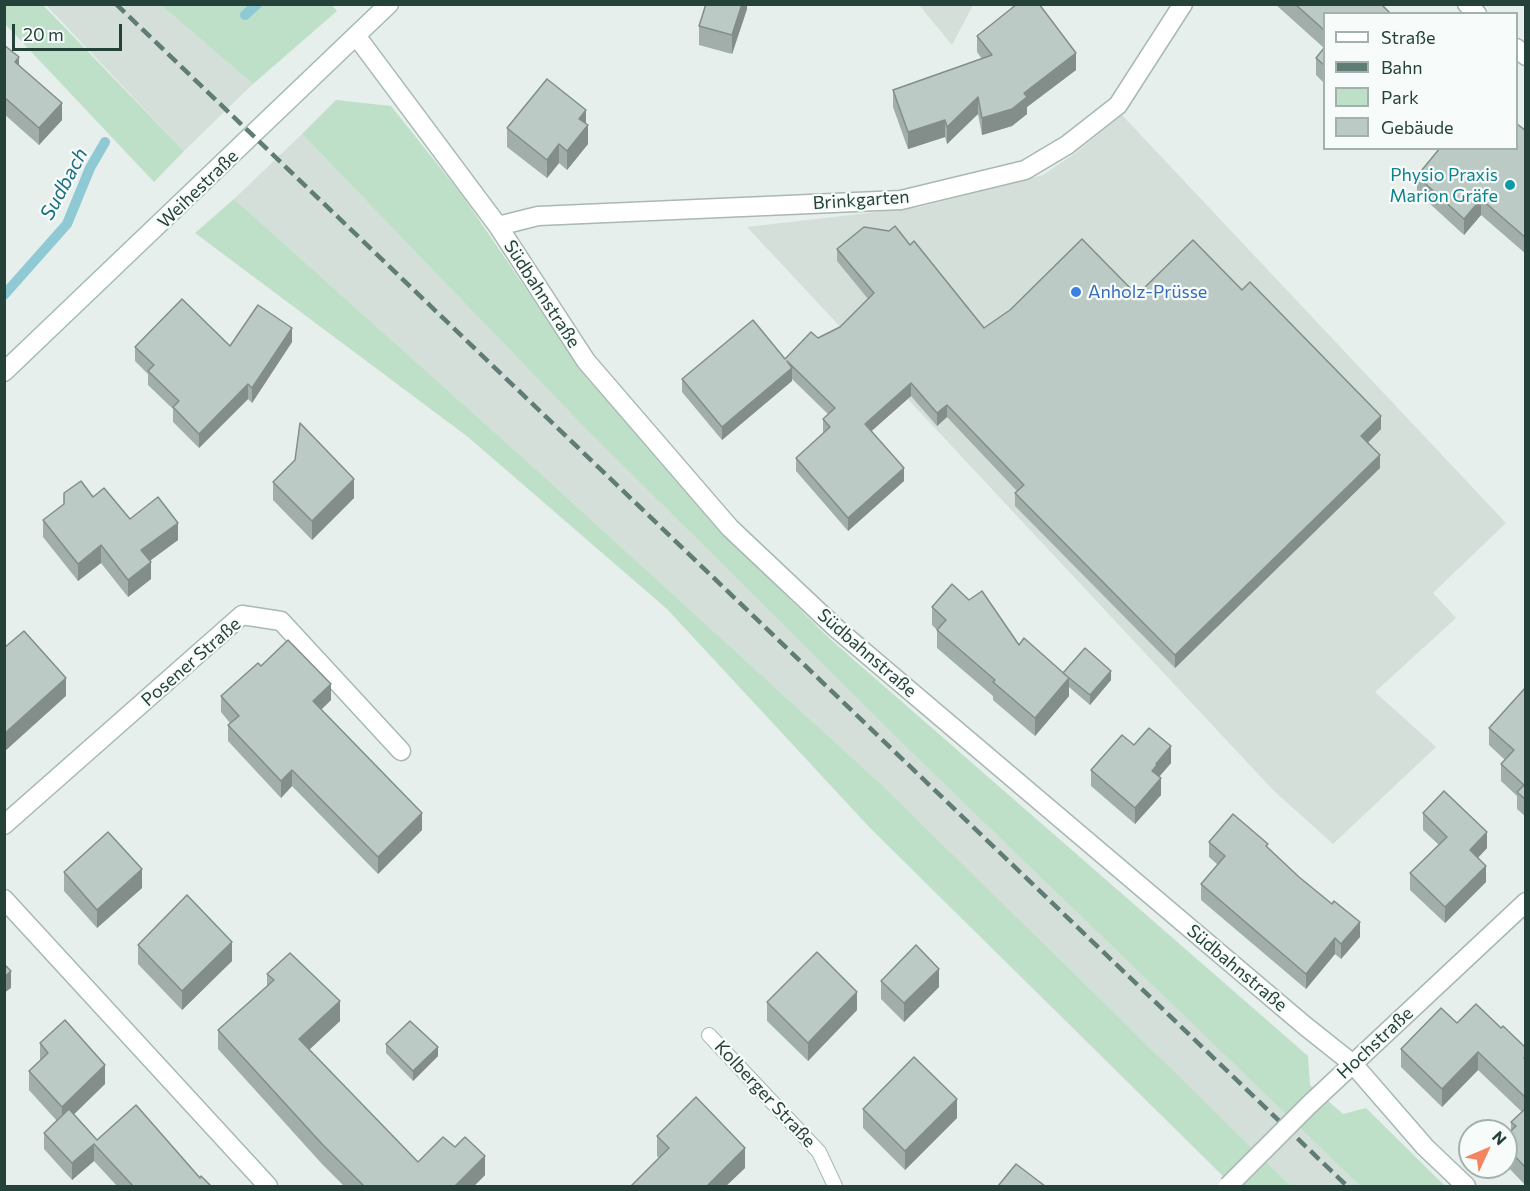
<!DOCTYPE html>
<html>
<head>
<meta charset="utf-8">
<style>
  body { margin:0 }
  #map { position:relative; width:1530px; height:1191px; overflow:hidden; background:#e6efeb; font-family:Commissioner,sans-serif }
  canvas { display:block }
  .frame { position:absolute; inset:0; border:6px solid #24423a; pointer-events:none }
  .legend { position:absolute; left:1323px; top:12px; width:195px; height:138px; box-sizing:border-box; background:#f7fbf9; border:2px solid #a3b1ad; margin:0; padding:8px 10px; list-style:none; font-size:18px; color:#24423a }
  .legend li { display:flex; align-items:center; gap:12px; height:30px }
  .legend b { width:30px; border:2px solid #a3b1ad }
  .north { position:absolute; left:1458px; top:1119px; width:60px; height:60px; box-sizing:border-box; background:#f7fbf9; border:2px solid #a3b1ad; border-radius:50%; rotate:46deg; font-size:16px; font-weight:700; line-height:24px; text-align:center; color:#24423a }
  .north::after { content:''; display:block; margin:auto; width:21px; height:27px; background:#f4845f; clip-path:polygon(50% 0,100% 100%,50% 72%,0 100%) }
  .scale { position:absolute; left:12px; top:24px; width:110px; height:27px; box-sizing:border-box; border:3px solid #24423a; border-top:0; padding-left:8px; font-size:18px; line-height:21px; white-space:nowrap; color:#24423a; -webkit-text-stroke:4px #f7fbf9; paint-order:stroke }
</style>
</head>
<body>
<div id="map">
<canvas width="1530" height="1191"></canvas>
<div class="frame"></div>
<ul class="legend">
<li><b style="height:8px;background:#fff"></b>Straße</li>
<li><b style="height:8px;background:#5f7d75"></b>Bahn</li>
<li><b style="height:16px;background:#bfe0c8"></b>Park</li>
<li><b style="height:16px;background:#bbcac4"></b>Gebäude</li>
</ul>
<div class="north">N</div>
<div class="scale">20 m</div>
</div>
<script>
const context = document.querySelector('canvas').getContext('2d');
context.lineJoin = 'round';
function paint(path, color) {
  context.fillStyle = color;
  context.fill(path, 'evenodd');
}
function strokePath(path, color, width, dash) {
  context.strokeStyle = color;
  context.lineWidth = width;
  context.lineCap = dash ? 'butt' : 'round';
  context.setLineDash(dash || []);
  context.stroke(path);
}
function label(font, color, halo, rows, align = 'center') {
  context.font = font + ' Commissioner,sans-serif';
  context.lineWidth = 4.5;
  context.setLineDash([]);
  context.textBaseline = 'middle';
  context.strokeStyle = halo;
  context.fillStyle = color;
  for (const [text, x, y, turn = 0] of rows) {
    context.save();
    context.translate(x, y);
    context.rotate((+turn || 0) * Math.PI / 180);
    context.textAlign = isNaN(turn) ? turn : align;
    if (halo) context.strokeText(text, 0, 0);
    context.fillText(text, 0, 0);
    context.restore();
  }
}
paint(new Path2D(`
  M46 5H161L253 84 184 151Z
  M919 5H973L952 45Z
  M1122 115 1506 523 1433 593 1456 618 1375 692 1436 747 1333 844 1273 790 747 227 920 207 1043 175 1074 154Z
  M302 134 583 426 911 752 1360 1186H1291L882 785 540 473 234 199Z`), '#d4dfda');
paint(new Path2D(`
  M5 4 43 5 184 151 154 182 5 24Z
  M331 4 337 11 253 84 161 5Z
  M336 100 391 106 462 195 584 374 724 534 830 639 1308 1056 1310 1085 1343 1114 1366 1108 1445 1186H1360L911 752 583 426 302 134Z
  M234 199 540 473 882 785 1291 1186H1233L870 828 667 609 468 437 195 233Z`), '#bfe0c8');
strokePath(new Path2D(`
  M245 15 257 4
  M4 295 67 224 90 168 105 142`), '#8ec9d4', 10);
const service = new Path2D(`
  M709 1035 819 1152 835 1186`);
const minor = new Path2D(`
  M1467 4 1477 14
  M357 37 498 226 586 361 730 528 837 629 1304 1025 1353 1064 1425 1147 1466 1186
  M1516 48 1526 56
  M498 226 538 216 901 200 1025 170 1067 145 1118 105 1183 4
  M4 825 242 615 281 621 401 751
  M4 899 268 1186
  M1310 1104 1526 902`);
const secondary = new Path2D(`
  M4 372 389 4`);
strokePath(service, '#a8b8b2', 16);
strokePath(minor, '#a8b8b2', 21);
strokePath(secondary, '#a4bbb3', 21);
strokePath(service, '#fff', 14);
strokePath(minor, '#fff', 18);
strokePath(secondary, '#fff', 18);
strokePath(new Path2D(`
  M116 4 1347 1186`), '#5f7d75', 4.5, [12, 6]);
const minorBridge = new Path2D(`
  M1228 1186 1310 1104`);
strokePath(minorBridge, '#a8b8b2', 21, []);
strokePath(minorBridge, '#fff', 18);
paint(new Path2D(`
  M747 4V9L732 54 699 45V26Z
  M1275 4H1381L1324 14V48Z
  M977 36 1076 70 1027 107V114L1012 126 982 135 978 114 947 144 945 137 908 149 893 107V90L982 59 977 52Z
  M4 45 19 65 62 120 39 145 4 114Z
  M1324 48V83L1316 75V58Z
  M586 124 588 144 567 170 559 163 547 178 507 147V128Z
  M1526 131V254L1481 215 1464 235 1417 192V176Z
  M910 245 984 328 1137 295 1381 429 1368 443 1380 468 1175 668 1015 506V493L1017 491 947 417 937 426 911 396 871 431 904 481 848 531 796 471V458L824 433 823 432V419L828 414 792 379V381L722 440 682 392V379L785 359 818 338 840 327 868 299 837 261V249Z
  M292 342 252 403 248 399 199 448 173 422V409L148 385V374L135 361V347L230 346Z
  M273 482 354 498 312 540 273 500Z
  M93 497 130 519 178 540 150 561 151 579 128 597 101 563 78 581 43 537V520Z
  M932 607 1019 645 1063 673 1111 680 1090 705 1069 687V696L1035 736 993 700V696L937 648V630L932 625Z
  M261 666 331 700 321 709 422 830 378 874 292 786 281 798 228 741V725L230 723 221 712V696Z
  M1526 687V817L1517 809V796L1501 781V764L1505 760 1489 745V728Z
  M1134 745 1171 763 1159 777 1161 795 1135 824 1091 786V770Z
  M1423 813 1487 848 1478 858 1486 882 1445 923 1410 890V873L1439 845 1423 830Z
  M1209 842 1268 848 1360 937 1341 959 1335 954 1306 989 1201 900V884L1218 865 1209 857Z
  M64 872 142 888 97 928 64 891Z
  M138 945 232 961 182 1010 138 964Z
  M267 974 340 1021 309 1050 418 1162 485 1175 474 1186H344L322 1164 218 1049V1030L267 986Z
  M881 981 939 987 904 1022 881 999Z
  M767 1002 857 1010 808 1061 767 1021Z
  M1457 1023 1501 1028 1526 1048V1186L1506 1165V1136L1511 1131V1122L1522 1112 1478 1070 1442 1107 1401 1067V1049Z
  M40 1043 105 1084 74 1114 97 1140 200 1178 211 1186H117L94 1161 72 1180 44 1149V1133L57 1121 29 1090V1071L40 1061Z
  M386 1044 438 1056 413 1081 386 1053Z
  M863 1109 957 1118 905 1170 863 1128Z
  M657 1136 745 1168 726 1186H631L659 1158 657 1156Z`), '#a1aea9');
paint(new Path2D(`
  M742 4H747V9L732 54V35Z
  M1076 53V70L1027 107V114L1012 126 982 135V118L1024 93Z
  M19 57V74L15 62Z
  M978 97V114L947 144V127Z
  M62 103V120L39 145V128Z
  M586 110V127L588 125V144L567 170V151L579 119Z
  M945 120V137L908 149V132Z
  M559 144V163L547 178V160Z
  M1481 199V215L1464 235V219Z
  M292 328V342L252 403V388Z
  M792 368V381L722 440V427Z
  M911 383V396L865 437V424Z
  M248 384V399L199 448V434Z
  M947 405V417L937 426V413Z
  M1381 416V429L1361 449V436Z
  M1380 455V468L1175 668V655Z
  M904 468V481L848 531V518Z
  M354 479V498L312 540V521Z
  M178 523V540L141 567V550Z
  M101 545V563L78 581V564Z
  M151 562V579L128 597V580Z
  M1111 671V680L1090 705V695Z
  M66 678V696L4 752V734Z
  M1069 678V696L1035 736V718Z
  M331 684V700L313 718V701Z
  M1171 746V763L1157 779 1152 771 1156 764Z
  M292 770V786L281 798V781Z
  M1161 778V795L1135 824V808Z
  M422 813V830L378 874V857Z
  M1487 832V848L1470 866V850Z
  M1486 866V882L1445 923V907Z
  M142 869V888L97 928V910Z
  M1360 922V937L1341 959V944Z
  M1335 938V954L1306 989V974Z
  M232 942V961L182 1010V991Z
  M939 969V987L904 1022V1003Z
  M11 971V988L4 993V977Z
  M857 992V1010L808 1061V1043Z
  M340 1001V1021L299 1059V1039Z
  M438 1047V1056L413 1081V1071Z
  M1478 1052V1070L1442 1107V1089Z
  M105 1065V1084L62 1126V1107Z
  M957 1099V1118L905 1170V1151Z
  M94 1144V1161L72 1180V1163Z
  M745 1148V1168L726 1186H708V1185Z
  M485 1156V1175L474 1186H455Z`), '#838d89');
const building = new Path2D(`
  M706 4H742L732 35 699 26Z
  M1017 4H1039L1076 53 1024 93 1027 97 1012 109 982 118 978 97 947 127 945 120 908 132 893 90 992 55 977 36Z
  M1295 4H1381L1391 14H1324V30Z
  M4 45 19 57 15 62 62 103 39 128 4 97Z
  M1324 48V65L1316 58Z
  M547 79 586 110 579 119 588 125 567 151 559 144 547 160 507 128Z
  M1516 123 1526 131V238L1481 199 1464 219 1417 176 1440 148H1516Z
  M895 226 910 245 914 241 984 328 1010 310 1082 239 1137 295 1193 240 1242 290 1250 282 1381 416 1361 436 1380 455 1175 655 1015 493 1024 485 947 405 937 413 911 383 865 424 904 468 848 518 796 458 830 427 823 419 835 408 787 361 792 368 722 427 682 379 753 320 785 359 811 332 818 338 840 327 874 293 837 249 864 227 889 231Z
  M182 299 230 346 258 305 292 328 252 388 248 384 199 434 173 407 179 401 148 371 154 365 135 347Z
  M300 423 354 479 312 521 273 482 295 460Z
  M81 481 93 497 104 488 130 519 158 497 178 523 141 550 151 562 128 580 101 545 78 564 43 520 64 504V493Z
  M952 584 969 600 982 591 1019 645 1024 638 1069 678 1035 718 993 682 995 680 937 630 946 620 932 607Z
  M24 631 66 678 4 734V648Z
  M288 640 331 684 313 701 422 813 378 857 292 770 281 781 228 725 239 716 221 696 258 663 261 666Z
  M1085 648 1111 671 1090 695 1063 673Z
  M1526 687V800L1517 792 1524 785 1501 764 1514 750 1489 728Z
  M1149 728 1171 746 1156 764 1157 765 1152 771 1161 778 1135 808 1091 770 1122 735 1134 745Z
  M1444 791 1487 832 1470 850 1486 866 1445 907 1410 873 1447 837 1423 813Z
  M1233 814 1268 844 1266 846 1299 877 1332 904 1334 901 1360 922 1341 944 1335 938 1306 974 1201 884 1225 856 1209 842Z
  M108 832 142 869 97 910 64 872Z
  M187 895 232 942 182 991 138 945Z
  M916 945 939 969 904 1003 881 981Z
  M817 952 857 992 808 1043 767 1002Z
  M290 953 340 1001 299 1039 418 1162 443 1137 455 1147 465 1137 485 1156 455 1186H364L322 1144 218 1030 274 980 267 974Z
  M4 964 11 971 4 977Z
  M1476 1004 1501 1028 1503 1026 1526 1048V1056L1524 1058 1526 1060V1098L1478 1052 1442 1089 1401 1049 1441 1008 1457 1023Z
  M65 1020 105 1065 62 1107 29 1071 48 1053 40 1043Z
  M410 1021 438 1047 413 1071 386 1044Z
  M914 1057 957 1099 905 1151 863 1109Z
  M696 1097 745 1148 708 1185 709 1186H631L669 1148 657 1136Z
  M136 1105 200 1178 201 1176 211 1186H133L94 1144 72 1163 44 1133 69 1109 97 1140Z
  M1526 1108V1168L1506 1147V1136L1516 1126 1511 1122Z
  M1016 1164 1045 1186H998Z`);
paint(building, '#bbcac4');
strokePath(building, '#838d89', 1.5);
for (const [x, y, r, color] of [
  [1510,185,6,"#0f9aa8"],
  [1076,292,6,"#3f7fe0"]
]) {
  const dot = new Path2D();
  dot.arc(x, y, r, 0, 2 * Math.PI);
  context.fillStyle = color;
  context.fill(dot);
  strokePath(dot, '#f7fbf9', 2);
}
label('18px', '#0d838f', '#f7fbf9', [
  ["Physio Praxis",1498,175],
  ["Marion Gräfe",1498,196]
], 'right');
label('18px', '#24423a', '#f7fbf9', [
  ["Weihestraße",198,189,-44],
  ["Brinkgarten",861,200,-4],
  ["Südbahnstraße",542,294,57],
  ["Südbahnstraße",867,653,41],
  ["Posener Straße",191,662,-41],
  ["Südbahnstraße",1237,968,40],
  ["Hochstraße",1375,1043,-43],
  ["Kolberger Straße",765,1094,47]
]);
label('18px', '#366cbe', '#f7fbf9', [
  ["Anholz-Prüsse",1088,292]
], 'left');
label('italic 20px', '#1c6f80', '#f7fbf9', [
  ["Sudbach",64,184,-62]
]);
</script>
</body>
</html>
